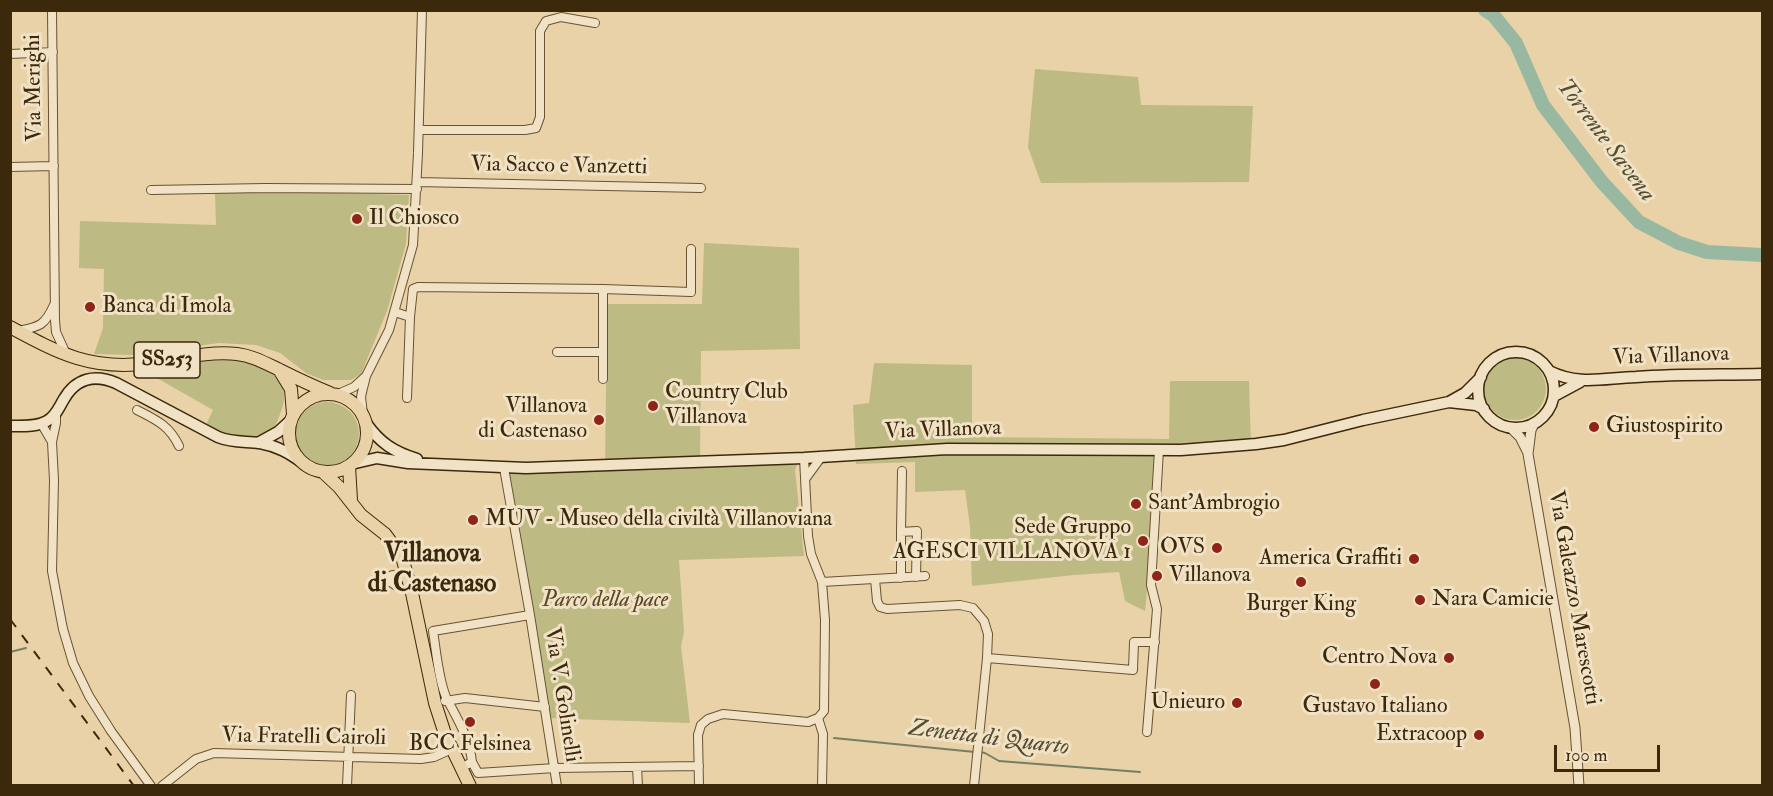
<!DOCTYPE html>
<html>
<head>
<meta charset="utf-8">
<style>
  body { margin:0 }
  #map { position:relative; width:1773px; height:796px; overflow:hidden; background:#e9d2a7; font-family:"IM FELL Double Pica",serif }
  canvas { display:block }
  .frame { position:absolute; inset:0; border:12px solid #3c290b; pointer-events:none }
  .scale { position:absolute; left:1554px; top:745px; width:106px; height:27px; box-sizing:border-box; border:3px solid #3c290b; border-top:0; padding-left:8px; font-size:18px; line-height:21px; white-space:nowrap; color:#3c290b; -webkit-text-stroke:4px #f1e2c6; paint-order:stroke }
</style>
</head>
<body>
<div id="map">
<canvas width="1773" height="796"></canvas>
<div class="frame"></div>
<div class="scale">100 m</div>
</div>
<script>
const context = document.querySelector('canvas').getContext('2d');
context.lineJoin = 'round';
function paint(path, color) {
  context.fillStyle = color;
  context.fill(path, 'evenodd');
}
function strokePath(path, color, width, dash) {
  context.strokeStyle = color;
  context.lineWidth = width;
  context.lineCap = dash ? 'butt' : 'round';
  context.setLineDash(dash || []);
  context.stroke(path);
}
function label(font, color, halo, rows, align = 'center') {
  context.font = font + ' "IM FELL Double Pica",serif';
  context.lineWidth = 6;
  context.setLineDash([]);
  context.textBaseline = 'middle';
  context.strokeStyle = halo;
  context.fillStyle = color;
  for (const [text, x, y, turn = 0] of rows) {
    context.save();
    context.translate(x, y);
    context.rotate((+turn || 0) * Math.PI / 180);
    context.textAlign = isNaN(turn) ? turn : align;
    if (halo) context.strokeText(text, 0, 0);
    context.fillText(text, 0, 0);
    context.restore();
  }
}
paint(new Path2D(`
  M1035 69 1138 77 1141 105 1253 106 1249 182 1041 183 1028 147Z
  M306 192 409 195 406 244 387 311 361 374 351 380H323L306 373 280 353 256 345 219 343 134 355 94 354 103 328 104 269 79 268 80 221 216 225 215 193Z
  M704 243 799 248 800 349 701 351 700 461 799 459 795 470 804 556 679 560 684 632 681 646 690 723 542 718 505 469H605L607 304H702Z
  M1484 389a31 31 0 1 1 62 0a31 31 0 1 1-62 0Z
  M229 360C260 363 297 376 280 414 278 419 277 423 274 427 258 446 224 435 206 425L213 410 148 373 150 369 198 361Z
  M874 363 972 365V437L1169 439 1170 381H1249L1251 445 1160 452 1145 611 1125 601 1119 572 1074 575 972 586 970 526 965 490 915 492V462L856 464 853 405 869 403Z
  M295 434a32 32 0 1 1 64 0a32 32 0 1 1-64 0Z`), '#bdba83');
strokePath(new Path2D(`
  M10 652 26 648
  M834 738 975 752
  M980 752 985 753 999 761 1140 772`), '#747f66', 2);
strokePath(new Path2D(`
  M1485 10 1494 16 1516 43 1543 105 1602 182 1639 222 1679 243 1707 252 1762 255`), '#99b8a2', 14);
const minor = new Path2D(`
  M52 10 55 320 56 332 66 354
  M10 54 53 52
  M419 130H525L536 128 540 117V31L546 21 561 17 595 23
  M10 167 54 166
  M417 182 701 188
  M151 190 265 188 417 189
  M395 312 410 317 413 289 418 287 603 289 691 292V249
  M18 331C40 327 45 325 54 305
  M557 352H603V289
  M603 352V379
  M338 394 354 387 365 377
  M407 398 410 317
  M137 410C156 420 169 425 179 446
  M56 412V423L52 442 54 480 52 571 63 629 73 663 89 696 111 731 151 786
  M363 414 361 397 363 388 366 376 389 330 413 245 418 153 422 10
  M41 423 52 442
  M504 468 530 615 557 786
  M806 478 822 456
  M901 532 902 471
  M398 578 393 575 390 576 389 581 395 585 398 582V578L408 575
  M901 578V532L917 531 916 577
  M875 579 877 601 880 607 887 609 960 605 973 608 984 621 988 634 987 658 974 786
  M822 582 925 576
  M987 658 1133 670 1134 642H1155
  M445 701 465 698 545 707
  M818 718 823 734 822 786
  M1147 732 1157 609 1151 585 1159 450
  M472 762 478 773 555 768 699 766
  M637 767 638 786
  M461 768 472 762C470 740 458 720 448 701 439 686 436 649 433 631L530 615
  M162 786 196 759 214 753 421 759 434 757 452 749
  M347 786 351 695
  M699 786 698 735 701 725 708 719 723 714 808 722 818 718 824 711 825 620 822 582 811 554 808 536 804 458`);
const tertiary = new Path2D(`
  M1534 424 1531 430 1528 454 1575 728 1579 786
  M1511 428 1520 437 1528 453`);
const secondary = new Path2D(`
  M1478 390a38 38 0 1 1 76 0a38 38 0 1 1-76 0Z
  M1549 371C1579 386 1604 378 1636 377 1678 374 1720 375 1762 374
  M1554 396 1580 382
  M1449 402 1465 393 1481 377
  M366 423C380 443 394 452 417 459
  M10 426C22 426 37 427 47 421 56 416 59 407 64 399 76 378 95 374 116 383L218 437C233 443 245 441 260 443 277 446 289 453 303 463
  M258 443 278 432 290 421
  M351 464 377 458 408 463 526 468 804 458 947 449 1181 450 1256 444 1284 440 1363 420 1449 402 1476 405 1484 409`);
const primary = new Path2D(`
  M10 327C60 354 92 371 150 363 179 359 207 351 237 354 253 356 265 363 280 370 296 378 313 386 330 393
  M280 371 291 389 293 414
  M289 433a39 39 0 1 1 78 0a39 39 0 1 1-78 0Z
  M349 466 351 500
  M323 472 339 487 361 515 385 534 402 557 412 593 435 703 445 734 470 786`);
strokePath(minor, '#675332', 10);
strokePath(tertiary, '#675332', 11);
strokePath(secondary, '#3c290b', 13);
strokePath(primary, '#3c290b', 14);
strokePath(minor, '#f1e2c6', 8);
strokePath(tertiary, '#f1e2c6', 9);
strokePath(secondary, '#f1e2c6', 10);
strokePath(primary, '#e9d2a7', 12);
strokePath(new Path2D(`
  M10 619 134 786`), '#3c290b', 2, [10, 10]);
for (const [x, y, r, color] of [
  [357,219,6,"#8f2418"],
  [90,307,6,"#8f2418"],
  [653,406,6,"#8f2418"],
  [599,420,6,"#8f2418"],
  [1594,427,6,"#8f2418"],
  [1136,504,6,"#8f2418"],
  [473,520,6,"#8f2418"],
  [1143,541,6,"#8f2418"],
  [1217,548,6,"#8f2418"],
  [1414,559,6,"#8f2418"],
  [1157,576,6,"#8f2418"],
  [1301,582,6,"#8f2418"],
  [1420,600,6,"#8f2418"],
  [1449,658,6,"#8f2418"],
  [1375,684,6,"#8f2418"],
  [1237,703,6,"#8f2418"],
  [470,722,6,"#8f2418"],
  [1479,735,6,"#8f2418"]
]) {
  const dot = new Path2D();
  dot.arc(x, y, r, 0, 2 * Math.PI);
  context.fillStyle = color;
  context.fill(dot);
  strokePath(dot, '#f1e2c6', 2);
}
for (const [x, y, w] of [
  [167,360,66]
]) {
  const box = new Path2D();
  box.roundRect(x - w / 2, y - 18, w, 36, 4.5);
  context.fillStyle = '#f1e2c6';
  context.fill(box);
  strokePath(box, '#3c290b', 1.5);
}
label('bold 21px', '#3c290b', null, [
  ["SS253",167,360]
]);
label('22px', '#3c290b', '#f1e2c6', [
  ["Via Merighi",35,88,-91],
  ["Via Sacco e Vanzetti",559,167,1],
  ["Via Villanova",1671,357,-2],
  ["Via Villanova",943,431,-2],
  ["Via Galeazzo Marescotti",1573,598,80],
  ["Via V. Golinelli",561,695,81],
  ["Via Fratelli Cairoli",304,738,1]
]);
label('22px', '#3c290b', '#f1e2c6', [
  ["Il Chiosco",369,219],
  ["Banca di Imola",102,307],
  ["Country Club",665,393],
  ["Villanova",665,418],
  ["Villanova",587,407,"right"],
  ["di Castenaso",587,432,"right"],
  ["Giustospirito",1606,427],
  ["Sant'Ambrogio",1148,504],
  ["MUV - Museo della civiltà Villanoviana",485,520],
  ["Sede Gruppo",1131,528,"right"],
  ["AGESCI VILLANOVA 1",1131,553,"right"],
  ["OVS",1205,548,"right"],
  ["America Graffiti",1402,559,"right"],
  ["Villanova",1169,576],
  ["Nara Camicie",1432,600],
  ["Burger King",1301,605,"center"],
  ["Centro Nova",1437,658,"right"],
  ["Unieuro",1225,703,"right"],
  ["Gustavo Italiano",1375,707,"center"],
  ["Extracoop",1467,735,"right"],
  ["BCC Felsinea",470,745,"center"]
], 'left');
label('italic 22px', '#564623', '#f1e2c6', [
  ["Parco della pace",605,601]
]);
label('italic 24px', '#534d31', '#f1e2c6', [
  ["Torrente Savena",1605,141,53],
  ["Zenetta di Quarto",989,739,7]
]);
label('bold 26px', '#3c290b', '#f1e2c6', [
  ["Villanova",432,555],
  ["di Castenaso",432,585]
]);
</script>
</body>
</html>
